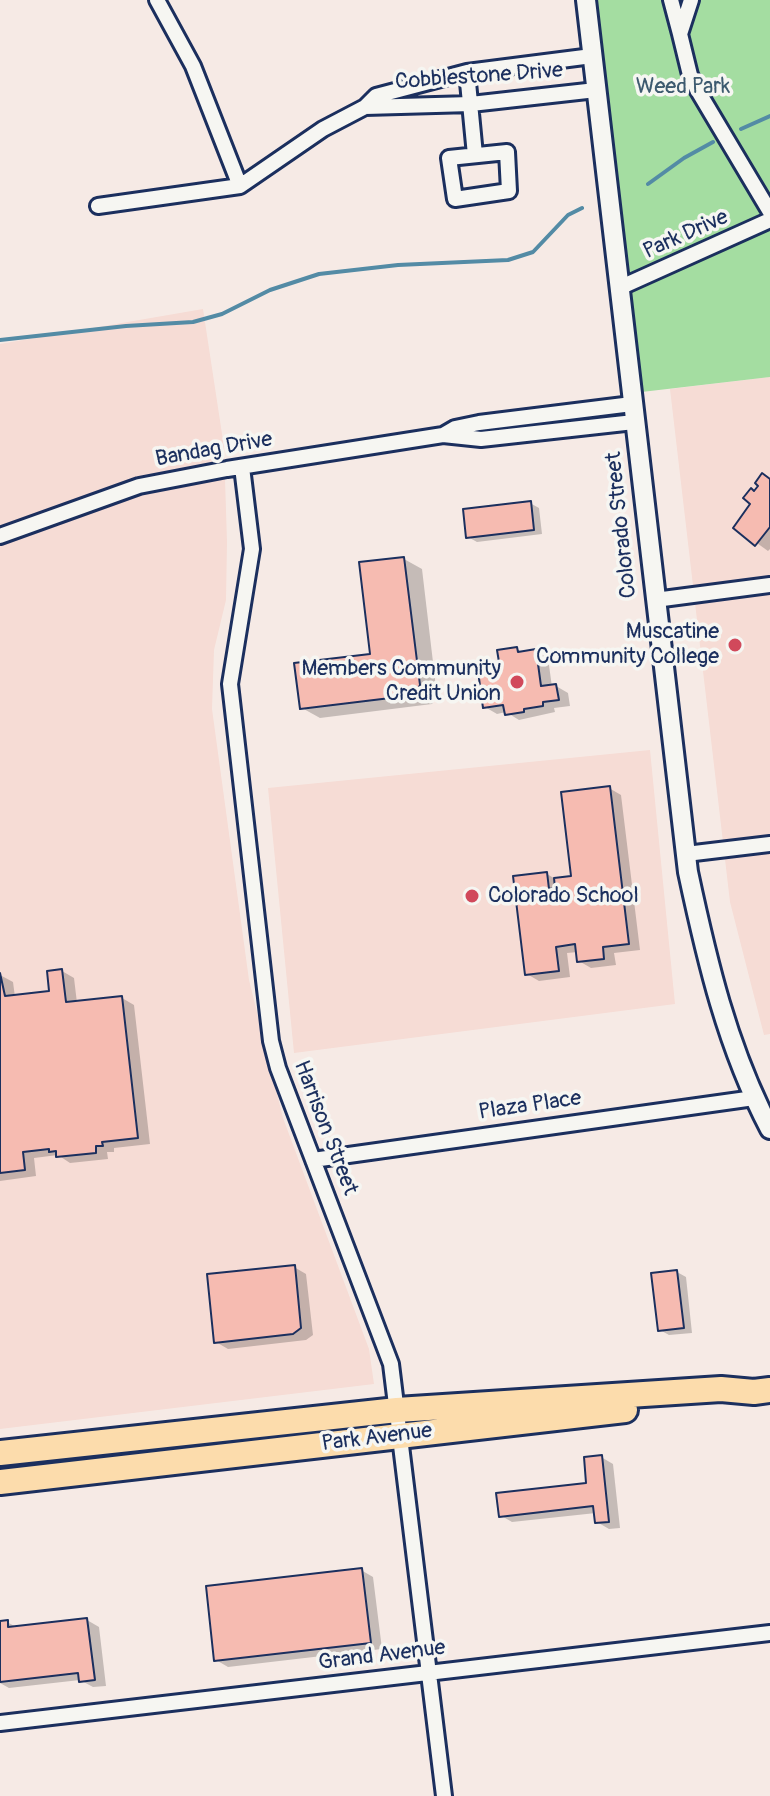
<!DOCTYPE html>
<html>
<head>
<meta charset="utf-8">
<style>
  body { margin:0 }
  canvas { display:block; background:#f6eae5 }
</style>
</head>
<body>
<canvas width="770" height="1796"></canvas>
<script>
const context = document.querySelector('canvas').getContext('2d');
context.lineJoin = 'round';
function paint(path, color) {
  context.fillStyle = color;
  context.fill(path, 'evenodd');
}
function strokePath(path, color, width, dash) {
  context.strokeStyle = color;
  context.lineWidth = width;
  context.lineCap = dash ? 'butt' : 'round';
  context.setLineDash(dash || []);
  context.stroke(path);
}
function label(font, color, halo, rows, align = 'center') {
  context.font = font + ' Pangolin,sans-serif';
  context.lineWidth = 7;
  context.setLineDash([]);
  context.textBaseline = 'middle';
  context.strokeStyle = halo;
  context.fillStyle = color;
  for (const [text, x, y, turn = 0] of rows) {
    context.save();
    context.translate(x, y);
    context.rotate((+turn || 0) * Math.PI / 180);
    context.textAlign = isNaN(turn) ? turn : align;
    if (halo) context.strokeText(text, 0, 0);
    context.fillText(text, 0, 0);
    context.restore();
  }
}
paint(new Path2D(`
  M203 309 224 447 227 542 226 600 214 650 212 709 249 980 283 1118 369 1349 374 1384 0 1429V344Z
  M770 377V1034L764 1035 730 902 670 389Z
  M650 750 675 1004 294 1053 268 788Z`), '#f6dcd5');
paint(new Path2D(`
  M586 0H770V377L633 393Z`), '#a4dda1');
paint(new Path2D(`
  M770 480V549L768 551 736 528Z
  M530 503 539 508 542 534 477 542 468 537Z
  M404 559 422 569 437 696 432 704 320 718 302 708 373 656Z
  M517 649 524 653 536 651 548 658 552 687 556 686 568 693 570 706 554 708 555 712 519 720 506 712 497 714 485 707 502 670Z
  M609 788 621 795 640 950 614 953 616 965 591 968 579 961 578 952 567 953 570 977 539 981 527 974 547 874 557 880 573 878Z
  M62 971 74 978 77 1003 122 998 134 1005 150 1144 114 1148V1152H107L108 1159 70 1163 58 1155 34 1158 36 1176 0 1181V975L13 982 15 997 51 993Z
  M294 1267 306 1274 313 1335 306 1340 228 1349 216 1342Z
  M677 1272 686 1277 692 1333 669 1335 660 1330Z
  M601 1457 613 1464 620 1528 609 1529 597 1522 596 1513 512 1522 500 1515 589 1484Z
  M361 1570 373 1577 382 1649 228 1667 216 1660Z
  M87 1620 99 1627 106 1686 93 1687 80 1680 9 1688 0 1683V1623L7 1622 18 1628Z`), '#0003');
strokePath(new Path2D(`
  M741 129 770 116
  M648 184 684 158 713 142
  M0 340 126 326 193 322 222 314 270 290 319 274 398 265 508 260 533 252 568 215 582 208`), '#538ba5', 4);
const building = new Path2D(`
  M762 473 770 479V527L755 546 733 528 750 504 743 498 751 488 754 491 758 486 755 483Z
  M531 501 534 530 466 538 463 509Z
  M404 557 420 685 415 695 300 709 294 663 370 654 359 562Z
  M517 647 518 652 536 649 541 686 556 684 559 700 543 702V706L524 709V712L505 715 503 705 483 708 478 671 500 668 497 650Z
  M610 786 629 944 603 947 604 959 577 962 575 944 556 947 559 971 525 975 513 876 547 872 549 889 555 888 554 878 571 876 561 792Z
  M62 969 66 1002 122 996 138 1138 102 1142 103 1146H96V1153L56 1157V1151L49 1152V1149L23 1152 25 1170 0 1173V973L5 996 49 991 47 971Z
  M295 1265 301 1328 293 1334 214 1343 207 1274Z
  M677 1270 684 1328 658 1331 651 1273Z
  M602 1455 609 1522 595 1523 593 1506 499 1517 496 1493 586 1483 584 1457Z
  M362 1568 371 1643 214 1661 206 1586Z
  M87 1618 95 1680 79 1682 78 1673 0 1682V1621L8 1620V1627Z`);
paint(building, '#f6bbb1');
strokePath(building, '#1b2f5e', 2);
const minor = new Path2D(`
  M157 0 193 66 240 186
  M671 0 680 34 691 0
  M680 34 690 75 698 91 770 212
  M467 72 475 155
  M365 107 471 104 596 90
  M507 152 509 191 455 199 449 158Z
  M98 206 240 186 323 129 365 107 376 96 467 72 592 56
  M619 288 770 220
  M443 435 455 428 479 423 632 404
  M242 467 252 549 230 684 271 1041 278 1068 391 1364 444 1796
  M0 536 139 486 227 469 443 435 481 439 634 422
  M655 600 770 585
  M686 854 770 844
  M313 1160 754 1098
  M0 1723 770 1633`);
const tertiary = new Path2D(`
  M586 0 688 872C707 961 727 1047 770 1129`);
const primary = new Path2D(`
  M0 1453 397 1410 721 1389 754 1392 770 1390
  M0 1482 625 1410`);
strokePath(minor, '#1b2f5e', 20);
strokePath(tertiary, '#1b2f5e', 24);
strokePath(primary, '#1b2f5e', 30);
strokePath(minor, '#f6f6f2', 14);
strokePath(tertiary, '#f6f6f2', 18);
strokePath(primary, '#fcdcac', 24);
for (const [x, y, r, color] of [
  [735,645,8,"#d1495b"],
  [517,682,8,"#d1495b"],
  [472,896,8,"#d1495b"]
]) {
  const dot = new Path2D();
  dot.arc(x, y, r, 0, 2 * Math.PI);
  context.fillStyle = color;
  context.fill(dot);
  strokePath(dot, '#f6f6f2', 3);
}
label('22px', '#1b2f5e', '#f6f6f2', [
  ["Cobblestone Drive",479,77,-4],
  ["Park Drive",686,235,-24],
  ["Bandag Drive",214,450,-10],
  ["Colorado Street",622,525,-96],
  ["Plaza Place",530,1106,-8],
  ["Harrison Street",325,1128,69],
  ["Park Avenue",377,1438,-7],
  ["Grand Avenue",382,1656,-7]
]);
label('22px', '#3d5a6f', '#f6f6f2', [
  ["Weed Park",683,87]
]);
label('22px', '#1b2f5e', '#f6f6f2', [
  ["Muscatine",719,632],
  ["Community College",719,657],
  ["Members Community",501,669],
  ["Credit Union",501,694],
  ["Colorado School",488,896,"left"]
], 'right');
</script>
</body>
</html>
